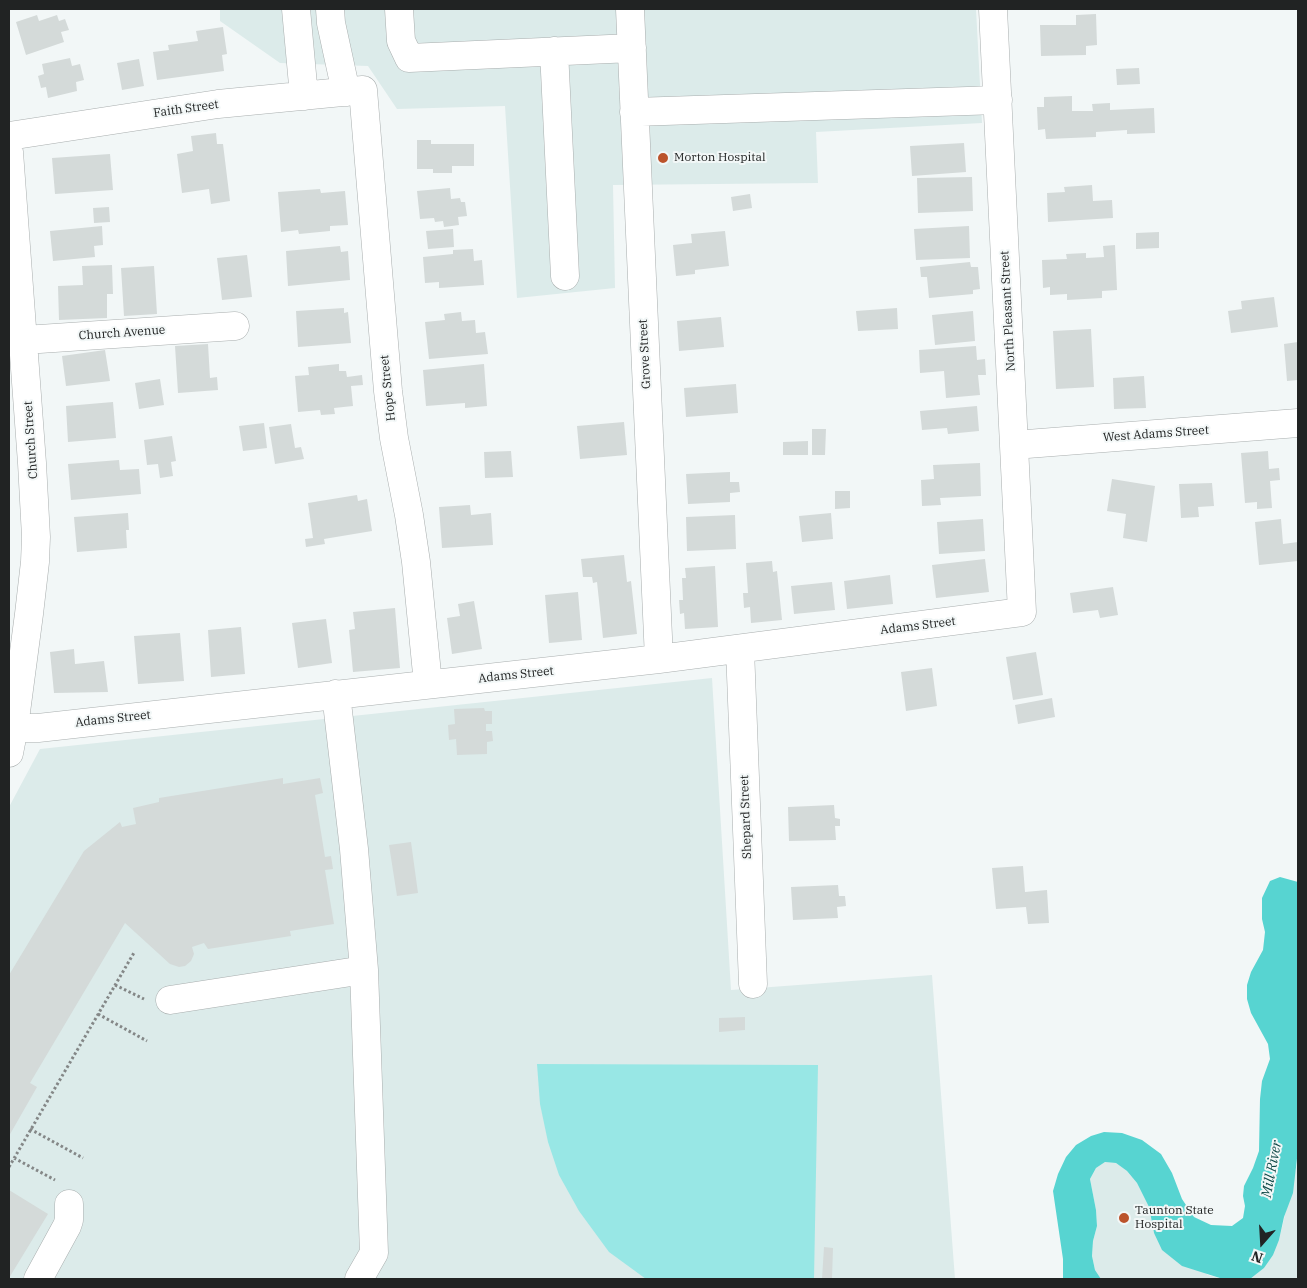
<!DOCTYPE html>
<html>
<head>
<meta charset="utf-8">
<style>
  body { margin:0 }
  #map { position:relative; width:1307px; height:1288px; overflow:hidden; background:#f2f7f7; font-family:"IBM Plex Serif",serif }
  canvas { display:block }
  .frame { position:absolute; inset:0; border:10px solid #212323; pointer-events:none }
  .north { position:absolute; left:1237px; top:1218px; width:50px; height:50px; -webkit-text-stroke:4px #f2f7f7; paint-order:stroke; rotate:199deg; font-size:14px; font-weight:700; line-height:20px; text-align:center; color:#212323 }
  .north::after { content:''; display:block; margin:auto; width:18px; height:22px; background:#212323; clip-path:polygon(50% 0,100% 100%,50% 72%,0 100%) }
</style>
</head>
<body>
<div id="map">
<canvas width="1307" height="1288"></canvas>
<div class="frame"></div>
<div class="north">N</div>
</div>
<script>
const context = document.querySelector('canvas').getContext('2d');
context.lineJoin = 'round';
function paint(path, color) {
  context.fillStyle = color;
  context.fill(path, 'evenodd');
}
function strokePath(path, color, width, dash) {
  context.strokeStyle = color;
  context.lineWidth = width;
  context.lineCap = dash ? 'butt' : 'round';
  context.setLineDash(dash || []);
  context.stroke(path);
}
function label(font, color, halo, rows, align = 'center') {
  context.font = font + ' "IBM Plex Serif",serif';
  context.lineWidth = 4;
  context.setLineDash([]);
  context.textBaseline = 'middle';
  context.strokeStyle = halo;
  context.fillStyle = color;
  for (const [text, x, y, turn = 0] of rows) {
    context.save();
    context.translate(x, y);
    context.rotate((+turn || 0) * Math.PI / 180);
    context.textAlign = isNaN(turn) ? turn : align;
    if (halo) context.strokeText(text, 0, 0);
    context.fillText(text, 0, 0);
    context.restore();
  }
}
paint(new Path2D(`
  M220 9H976L982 123 816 132 818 183 613 185 615 288 517 298 505 106 397 109 368 66 280 63 220 21Z
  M712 678 731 990 932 975 955 1279H9V807L40 749Z
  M1298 1150V1279H1250L1264 1268 1279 1240 1297 1164Z
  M1105 1162 1116 1163 1127 1171 1137 1183 1149 1207 1154 1233 1208 1275 1223 1279H1101L1095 1270 1092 1256 1093 1241 1097 1226 1096 1210 1090 1179 1096 1168Z`), '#dcebea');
paint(new Path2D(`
  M537 1064 818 1065 814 1279H646L609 1252 579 1211 559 1175 548 1142 540 1104Z`), '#98e7e5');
paint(new Path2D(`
  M1280 877 1298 882V1150L1293 1193 1284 1217 1279 1240 1273 1255 1264 1268 1250 1279H1223L1182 1266 1162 1250 1154 1233 1149 1207 1137 1183 1127 1171 1116 1163 1105 1162 1096 1168 1090 1179 1096 1210 1097 1226 1093 1241 1092 1256 1095 1270 1101 1279H1063V1259L1053 1191 1058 1174 1066 1157 1076 1145 1091 1136 1104 1132 1122 1133 1142 1140 1161 1154 1172 1173 1182 1199 1194 1217 1211 1225 1232 1226 1243 1218 1245 1206 1243 1196 1244 1186 1253 1168 1259 1151 1260 1099 1262 1081 1270 1059 1268 1044 1251 1013 1247 999V985L1251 972 1263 950 1265 932 1262 919V898L1270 881Z`), '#57d4d1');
paint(new Path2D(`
  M1096 14 1097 45 1086 46V55L1041 56 1040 25H1076V15Z
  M37 15 39 21 57 15 59 21 65 19 69 30 61 32 64 42 26 55 16 22Z
  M223 27 227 54 222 55 224 71 157 80 153 52 169 50 168 45 198 41 196 31Z
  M70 58 72 66 80 64 84 80 76 82 77 91 48 98 46 87 41 88 38 76 44 74 42 64Z
  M139 59 144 86 122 90 117 63Z
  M1139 68 1140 84 1117 85 1116 69Z
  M1072 96V111H1093L1092 104 1110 103V110L1154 108 1155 133 1127 134V130L1096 132V137L1046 139 1045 129 1038 130 1037 107H1044V97Z
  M216 133 217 144H223L230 201 211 204 209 189 182 193 177 154 193 151 191 136Z
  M417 140H431V144H474V166H452V173H433V169H417Z
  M964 143 966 172 912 176 910 146Z
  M110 154 113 190 55 194 52 158Z
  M972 177 973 211 918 213 917 178Z
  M1092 185 1093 201 1112 200 1113 218 1048 222 1047 193 1065 192 1064 187Z
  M450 188 451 199 460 198 461 202H465L467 216 458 217 459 225 444 227 443 221 435 222 434 218 420 219 417 191Z
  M320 189 321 193 345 191 348 225 330 226V231L299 234 298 230 281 232 278 192Z
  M750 194 752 208 733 211 731 197Z
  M109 207 110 222 94 223 93 208Z
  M102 226 103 245 94 246 95 257 53 261 50 231Z
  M969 226 970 258 916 260 914 229Z
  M453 229 454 247 428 249 426 231Z
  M725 231 729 266 695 270V274L676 276 673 245 692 243 691 234Z
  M1159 232V248L1136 249V233Z
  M1115 245 1117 290 1102 291V298L1067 300V294L1050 295V287L1043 288 1042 260 1067 259 1066 254 1086 253V258L1104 257 1103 246Z
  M340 246 341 252 348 251 350 280 288 286 286 251Z
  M473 249 474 261 482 260 484 285 439 288V282L425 283 423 257 453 254V250Z
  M247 255 252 297 222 300 217 258Z
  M970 262 971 267H978L980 289 973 290V294L929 298 927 277H921L920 267Z
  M112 265 113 294H107V318L59 320 58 286 83 285 82 266Z
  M154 266 157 314 124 316 121 268Z
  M1274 297 1278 327 1231 333 1228 311 1242 309 1241 301Z
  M344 308V313L348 312 351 343 298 347 296 311Z
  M897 308 898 329 858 331 856 311Z
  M973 311 975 341 935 345 932 315Z
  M461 312 462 321 475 320 476 333 485 332 488 354 429 359 425 322 445 320 444 314Z
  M721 317 724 347 679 351 677 321Z
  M1091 329 1094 387 1056 389 1053 331Z
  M1298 342V380L1287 381 1284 344Z
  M208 344 210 378 217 377 218 390 178 393 175 346Z
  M976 346 977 360 985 359 986 375H978L980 395 946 398 944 371 920 373 919 350Z
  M105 350 110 381 66 386 62 356Z
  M339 364V371H346L347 377 362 375 363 385 351 386 353 406 334 408 335 414 321 415 320 410 298 412 295 376 309 375 308 367Z
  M484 364 487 406 465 408V403L426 406 423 370Z
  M1144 376 1146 408 1114 409 1113 378Z
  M160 379 164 405 139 409 135 383Z
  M736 384 738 413 686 417 684 388Z
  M113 402 116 438 68 442 66 406Z
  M977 406 979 431 948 434 947 428 922 430 920 411Z
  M624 422 627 455 580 459 577 426Z
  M264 423 267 448 243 451 239 426Z
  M291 424 295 448 301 447 304 459 275 464 269 427Z
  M812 429H826L825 455H812Z
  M172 436 176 461 171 462 173 476 160 478 158 464 147 465 144 440Z
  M808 441V455H783V442Z
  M511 451 513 477 485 478 484 452Z
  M1268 451 1269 469 1279 468 1280 480 1270 481 1272 508 1257 509V502L1245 503 1241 453Z
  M119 460 120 470 139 469 141 494 71 500 68 464Z
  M980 463 981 496 940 498 941 505 922 506 921 480 934 479 933 465Z
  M730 472V482H739L740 492 730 493V502L688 504 686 474Z
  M1112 479 1155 486 1147 542 1123 538 1126 514 1107 511Z
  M1212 483 1214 506 1198 507 1199 517 1181 518 1179 484Z
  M835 491H850V508L835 509Z
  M357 495 358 501 367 499 372 531 324 539 325 544 306 547 305 539 313 538 308 503Z
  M470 505 471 515 491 513 493 545 442 548 439 507Z
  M128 513 129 530H126L127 548 77 552 74 517Z
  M831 513 833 539 802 542 799 516Z
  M735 515 736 549 687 551 686 517Z
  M983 519 985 551 939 554 937 522Z
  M1281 519 1283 544 1298 542V561L1259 565 1255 522Z
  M624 555 627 582 631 581 637 634 603 638 597 582 593 583 592 577H583L581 559Z
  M985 559 989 592 936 598 932 565Z
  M772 561 773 572 777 571 782 620 751 623 750 607 744 608 743 593H748L746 563Z
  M715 566 718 627 685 629 684 613 680 614 679 600H683L682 578H686L685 568Z
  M890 575 893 604 847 609 844 581Z
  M832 582 835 610 794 614 791 586Z
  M1113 587 1118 615 1100 618 1098 610 1073 613 1070 593Z
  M578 592 582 640 549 643 545 595Z
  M474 601 482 649 452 654 447 618 460 616 458 604Z
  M395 608 400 668 353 672 349 630 355 629 353 612Z
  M326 619 332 663 298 668 292 623Z
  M241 627 245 674 211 677 208 630Z
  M180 633 184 681 138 684 134 636Z
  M74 649 75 664 104 661 108 692 54 693 50 652Z
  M1036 652 1043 695 1013 700 1006 657Z
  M932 668 937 706 906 711 901 672Z
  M1052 698 1055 717 1018 724 1015 705Z
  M484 708 485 711H492V724H486V731H492L493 741 487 742V754L457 755 456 739 449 740 448 725 455 724 454 709Z
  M283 778V784L320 778 323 793 315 795 325 857 331 856 333 869 325 870 334 924 290 931 291 936 208 949 204 943 192 947 194 954 191 961 185 966 179 967 170 964 125 923 30 1083 37 1087 9 1136V975L84 851 120 822 122 827 136 824 133 808 159 802V798Z
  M834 805 835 818 840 819V826H835L836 840 789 841 788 807Z
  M411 842 418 893 397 896 389 845Z
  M1023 866 1025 892 1047 890 1049 923 1028 924 1026 907 996 909 992 868Z
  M838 885 839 896H845L846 906 837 907 838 918 793 920 791 887Z
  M745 1017V1030L719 1032V1018Z
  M9 1190 48 1214 9 1278Z
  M824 1247 833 1248 832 1279H822Z`), '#d4dad9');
const minor = new Path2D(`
  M296 9 304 96
  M330 9 331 23 346 92
  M399 9 401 41 409 58 632 48
  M630 9 659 659
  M554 51 565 276
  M634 112 998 100
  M9 136 218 104 363 90 388 391 394 438 409 515 416 562 428 684
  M9 152 32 463 36 537 35 562 29 614 14 727 9 753
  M9 341 235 326
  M1014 445 1298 423
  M740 649 753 984
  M9 726 25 728H38L659 659 1022 612 993 9
  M170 1000 364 970 354 849 336 694
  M38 1279 67 1226 69 1220V1204
  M359 1279 374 1253 364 970`);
strokePath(minor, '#a9aeae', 29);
strokePath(new Path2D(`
  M115 985 144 999
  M98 1014 147 1041
  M30 1129 83 1158
  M14 1158 55 1180
  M9 1167 135 951`), '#848787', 3, [2.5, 2.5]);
strokePath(minor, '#fff', 28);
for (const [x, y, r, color] of [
  [663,158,6,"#bb532b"],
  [1124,1218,6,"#bb532b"]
]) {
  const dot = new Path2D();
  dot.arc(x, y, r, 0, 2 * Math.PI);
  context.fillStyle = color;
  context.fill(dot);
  strokePath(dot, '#f2f7f7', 2);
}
label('12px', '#212323', '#f2f7f7', [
  ["Faith Street",186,109,-8],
  ["North Pleasant Street",1008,311,-93],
  ["Church Avenue",122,333,-4],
  ["Grove Street",645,354,-93],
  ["Hope Street",388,388,-96],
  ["West Adams Street",1156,434,-4],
  ["Church Street",31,440,-94],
  ["Adams Street",918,626,-7],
  ["Adams Street",516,675,-6],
  ["Adams Street",113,719,-6],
  ["Shepard Street",746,817,-92]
]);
label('12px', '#212323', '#f2f7f7', [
  ["Morton Hospital",674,158],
  ["Taunton State",1135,1211],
  ["Hospital",1135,1225]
], 'left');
label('italic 14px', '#0d4645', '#f2f7f7', [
  ["Mill River",1272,1169,-79]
]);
</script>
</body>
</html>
